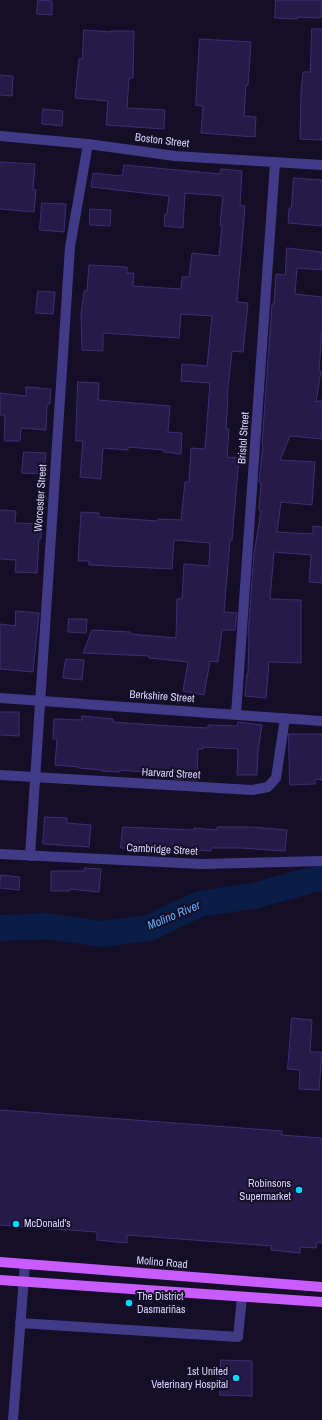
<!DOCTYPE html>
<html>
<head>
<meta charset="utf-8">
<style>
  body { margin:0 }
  canvas { display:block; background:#140f27 }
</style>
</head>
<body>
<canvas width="322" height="1420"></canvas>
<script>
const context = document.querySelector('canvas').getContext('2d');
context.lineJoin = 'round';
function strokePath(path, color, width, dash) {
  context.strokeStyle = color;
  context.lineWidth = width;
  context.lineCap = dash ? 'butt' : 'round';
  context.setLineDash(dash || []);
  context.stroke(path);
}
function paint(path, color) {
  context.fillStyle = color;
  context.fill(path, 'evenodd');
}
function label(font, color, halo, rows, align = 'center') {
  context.font = font + ' "Archivo Narrow",sans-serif';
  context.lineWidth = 4;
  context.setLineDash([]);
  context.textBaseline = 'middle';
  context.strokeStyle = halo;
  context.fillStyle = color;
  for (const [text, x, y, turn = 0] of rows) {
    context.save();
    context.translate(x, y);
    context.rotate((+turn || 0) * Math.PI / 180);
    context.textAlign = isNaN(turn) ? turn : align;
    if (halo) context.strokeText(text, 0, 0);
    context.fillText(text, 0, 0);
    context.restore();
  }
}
strokePath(new Path2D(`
  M0 928 48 926 101 934 149 928 199 904 253 896 315 879H322`), '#0a1d46', 26);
const building = new Path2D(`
  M38 0 52 1V15L37 14Z
  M276 0H322L321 18 297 17V19L275 18Z
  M312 29H322V140L300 139 301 93 303 72H310Z
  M84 30 111 32V31H134L133 78H129L127 108 165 110 164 129 106 125 108 101 75 98 79 59H82Z
  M200 39 251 42 248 85H246L244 116 256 117 255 137 201 133 203 106 196 105Z
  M0 75 13 76 12 96 0 95Z
  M43 109 63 111 62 126 42 124Z
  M0 162 35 164 33 189 36 190 34 212 0 209Z
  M124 165 220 174 221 169 242 171 240 205 245 206 237 302 248 303 243 352 232 351 227 397H228L226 429H229L227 457 239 458 232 540H230L224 612 237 613 235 630H222L218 662 210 661 204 695 183 691 188 662 149 658V656L83 653 92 630 130 632V634L176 638 177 599H182L184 564 209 566 210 543 174 540 172 569 89 565V561H78L81 512 99 513V517L158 521V519L181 520 185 482H189L191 448 205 449 210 383 181 381 182 364 207 366 212 316 181 314 179 338 103 333V351L82 350 81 315 84 291H87L89 265 127 267V273H134L133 286 181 289 182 277H189L192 253 219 256 222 226 220 225 223 196 185 193 183 228 164 226 165 214H167L169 196 91 187 93 173 122 176Z
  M294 178 322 180V226L288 223 289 208H291Z
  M42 203 66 204 64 232 40 230Z
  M90 209 111 210 110 226 90 225Z
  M287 248 322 252V270L297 268 295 294 322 297V330L319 371H321L316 402 322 400V439L290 436 280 460 315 462 312 505 281 502 277 532 313 534V526L322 527V583L309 582 311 555 274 552 270 599 301 600V663L269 662 266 698 245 696 247 674H248L249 635H248L254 554 261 511 259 510 261 483 259 482 263 444H262L272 304H274L276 274 285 275Z
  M38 291 55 292 53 314 36 313Z
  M78 382 99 383 98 400 170 406 168 432 182 433 181 454 164 452V450L128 447V450L103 448 101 479 80 477 83 441H76Z
  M26 387 51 389 50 404H47L46 430 21 428 20 441H4L5 415H0V393L26 396Z
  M24 452 46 453 44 474 22 473Z
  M0 510 16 511 15 523 42 524 41 539 39 538 37 573 15 572 16 560 0 559Z
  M16 611 39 613 33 672 0 669V624L15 626Z
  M69 619H87L86 633 68 632Z
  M66 659 84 660 82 680 63 678Z
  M0 712H19V736L0 735Z
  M82 716 113 719V722L169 726 208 728V725L237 726 238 722 262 725 258 751 257 775H237L238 749 203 747V749H198L197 780 174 779 175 776 144 772 120 770V772L102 771V770L79 768V767L55 765 57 739H53L54 719 82 720Z
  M289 734H322V780L315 779V784L290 785Z
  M45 817 67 818V823L91 825 89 847 43 844Z
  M123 827 194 830V828L217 830V827H251L287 830 285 851 241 848H211V851L188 849 187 851 121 848Z
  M85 868 101 869 99 892 70 889V891H51V871H84Z
  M1 875 20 877 19 890 0 888Z
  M292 1018 312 1020 310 1052H322L319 1090 299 1089 300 1070 288 1069Z
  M0 1110 282 1131 281 1135 322 1138V1243L317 1242 316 1248 300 1247V1253L271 1250 272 1246 127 1235V1243L97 1240V1232L0 1225Z
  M221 1360 252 1361V1396L220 1395Z`);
paint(building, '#261b48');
strokePath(building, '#3e2d75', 1);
strokePath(new Path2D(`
  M0 136 88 144 175 156 322 165
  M0 698 322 721
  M236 714 275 163
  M0 775 252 790 268 787 276 778 285 718
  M0 854 202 864 322 861
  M30 856 70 247 88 144
  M20 1323 238 1337 242 1297
  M13 1420 25 1264`), '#403a87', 10);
strokePath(new Path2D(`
  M0 1262 322 1287
  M0 1280 322 1302`), '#c95cff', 10);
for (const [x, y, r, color] of [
  [299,1190,4,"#01dbff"],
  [16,1224,4,"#01dbff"],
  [129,1303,4,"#01dbff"],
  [236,1378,4,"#01dbff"]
]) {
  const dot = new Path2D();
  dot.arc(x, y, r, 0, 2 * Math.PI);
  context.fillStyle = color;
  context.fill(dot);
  strokePath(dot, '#140f27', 1.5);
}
label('11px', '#dcd5ff', '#140f27', [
  ["Boston Street",162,141,7],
  ["Bristol Street",244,438,-86],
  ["Worcester Street",41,498,-86],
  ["Berkshire Street",162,697,4],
  ["Harvard Street",171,774,3],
  ["Cambridge Street",162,850,3],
  ["Molino Road",162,1263,5]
]);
label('11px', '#dcd5ff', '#140f27', [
  ["Robinsons",291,1184],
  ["Supermarket",291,1197],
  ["McDonald's",24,1224,"left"],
  ["The District",137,1297,"left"],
  ["Dasmariñas",137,1310,"left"],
  ["1st United",228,1372],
  ["Veterinary Hospital",228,1385]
], 'right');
label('italic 12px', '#63b1ff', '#140f27', [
  ["Molino River",174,916,-23]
]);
</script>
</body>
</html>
